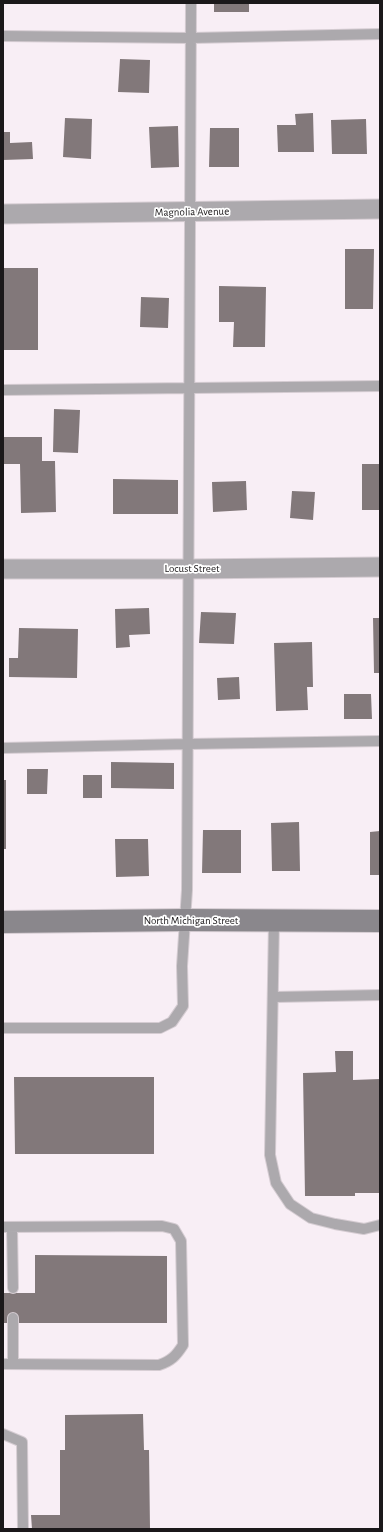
<!DOCTYPE html>
<html>
<head>
<meta charset="utf-8">
<style>
  body { margin:0 }
  #map { position:relative; width:383px; height:1532px; overflow:hidden; background:#f8eef5; font-family:"Alegreya Sans",sans-serif }
  canvas { display:block }
  .frame { position:absolute; inset:0; border:4px solid #1b181a; pointer-events:none }
</style>
</head>
<body>
<div id="map">
<canvas width="383" height="1532"></canvas>
<div class="frame"></div>
</div>
<script>
const context = document.querySelector('canvas').getContext('2d');
context.lineJoin = 'round';
function paint(path, color) {
  context.fillStyle = color;
  context.fill(path, 'evenodd');
}
function strokePath(path, color, width, dash) {
  context.strokeStyle = color;
  context.lineWidth = width;
  context.lineCap = dash ? 'butt' : 'round';
  context.setLineDash(dash || []);
  context.stroke(path);
}
function label(font, color, halo, rows, align = 'center') {
  context.font = font + ' "Alegreya Sans",sans-serif';
  context.lineWidth = 3.5;
  context.setLineDash([]);
  context.textBaseline = 'middle';
  context.strokeStyle = halo;
  context.fillStyle = color;
  for (const [text, x, y, turn = 0] of rows) {
    context.save();
    context.translate(x, y);
    context.rotate((+turn || 0) * Math.PI / 180);
    context.textAlign = isNaN(turn) ? turn : align;
    if (halo) context.strokeText(text, 0, 0);
    context.fillText(text, 0, 0);
    context.restore();
  }
}
paint(new Path2D(`
  M214 3H249V12H214Z
  M120 59 150 60 149 93 118 92Z
  M313 113 314 152H278L277 125H296L295 114Z
  M65 118 92 119 91 159 63 157Z
  M366 119 367 154H332L331 120Z
  M178 126 179 167 151 168 149 127Z
  M210 128H239V167H209Z
  M3 132H10V143L32 142 33 159 3 160Z
  M345 249H374L373 309H345Z
  M3 268H38V350H3Z
  M219 286 266 287 265 347H233L234 322H219Z
  M141 297 169 298 168 328 140 327Z
  M54 409 80 410 78 453 53 452Z
  M3 437H42V461H55L56 512 21 513 20 464H3Z
  M362 464H380V510H362Z
  M113 479 178 480V514H113Z
  M246 481 247 510 213 512 212 482Z
  M292 491 315 492 313 520 290 518Z
  M149 608 150 634 129 635 130 647 116 648 115 609Z
  M201 612 236 613 234 644 199 643Z
  M373 618H380V673H374Z
  M19 628 78 629 77 678 9 677V658H18Z
  M312 642 313 687H307L308 710 276 711 274 643Z
  M239 677 240 699 218 700 217 678Z
  M344 694H371L372 719H344Z
  M111 762 174 763V789L111 788Z
  M27 769H48L47 794H27Z
  M83 775H102V798H83Z
  M3 780H6V849H3Z
  M299 822 300 871H272L271 823Z
  M203 830H241V873H202Z
  M380 831V875H370V832Z
  M115 839H148L149 876 116 877Z
  M335 1051H353V1080L380 1079V1193H355V1196H305L303 1073 336 1072Z
  M14 1077H154V1154H15Z
  M35 1255 167 1256V1323H3V1293H35Z
  M143 1414 144 1450H149L150 1529H32L31 1515H60V1450H65V1415Z`), '#82787a');
const lane = new Path2D(`
  M3 36 191 38 380 34
  M3 390 380 386
  M3 748 188 744 380 741
  M274 921 270 1155 276 1183 290 1204 311 1218 335 1224 364 1229 380 1225
  M274 997 380 995
  M3 1028H160L172 1022 183 1006 182 966 187 890 191 3
  M3 1227 162 1226 174 1229 181 1241 183 1345C176 1356 171 1361 159 1365L3 1364
  M12 1227 13 1288
  M13 1318V1364
  M3 1434 22 1442 23 1529`);
const street = new Path2D(`
  M3 214 380 209
  M3 569H188L380 567`);
const secondary = new Path2D(`
  M3 922 185 920 380 921`);
strokePath(lane, '#d5ccd2', 12);
strokePath(street, '#d5ccd2', 21);
strokePath(secondary, '#d5ccd2', 24);
strokePath(lane, '#aca9ad', 10);
strokePath(street, '#aca9ad', 19);
strokePath(secondary, '#8a878c', 22);
label('11px', '#1b181a', '#fff', [
  ["Magnolia Avenue",192,212,-1],
  ["Locust Street",192,569],
  ["North Michigan Street",191,921]
]);
</script>
</body>
</html>
